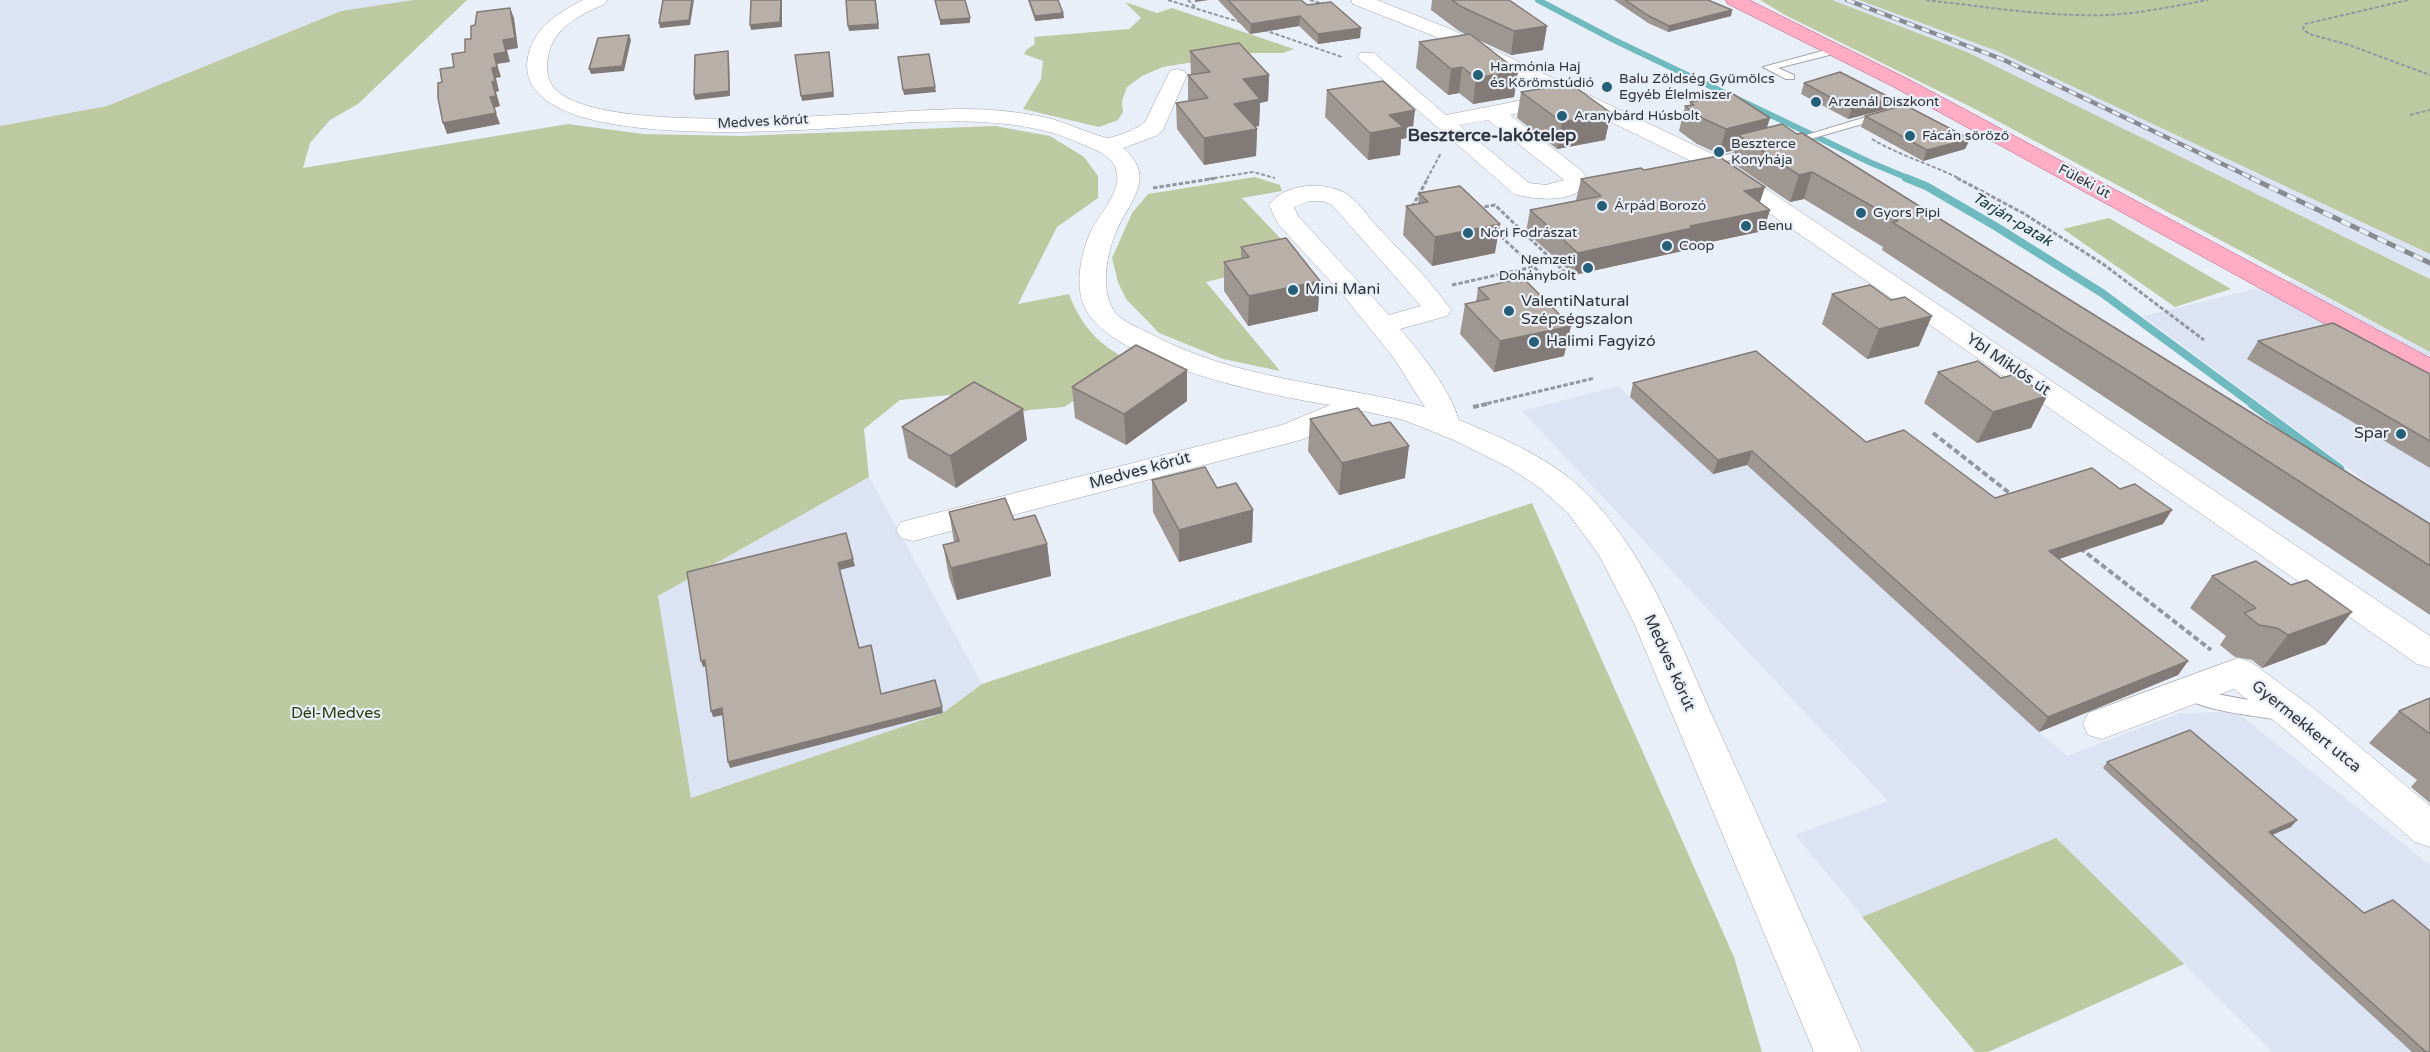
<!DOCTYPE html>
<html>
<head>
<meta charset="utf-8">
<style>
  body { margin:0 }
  canvas { display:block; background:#e9eff8 }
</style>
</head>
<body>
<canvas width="2430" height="1052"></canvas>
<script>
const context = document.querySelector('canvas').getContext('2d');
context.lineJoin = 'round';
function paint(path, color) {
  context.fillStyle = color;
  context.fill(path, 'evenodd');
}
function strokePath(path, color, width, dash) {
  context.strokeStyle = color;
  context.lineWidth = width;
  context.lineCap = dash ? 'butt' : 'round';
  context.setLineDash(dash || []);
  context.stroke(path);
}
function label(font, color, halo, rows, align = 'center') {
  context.font = font + ' "Varela Round",sans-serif';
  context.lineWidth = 4.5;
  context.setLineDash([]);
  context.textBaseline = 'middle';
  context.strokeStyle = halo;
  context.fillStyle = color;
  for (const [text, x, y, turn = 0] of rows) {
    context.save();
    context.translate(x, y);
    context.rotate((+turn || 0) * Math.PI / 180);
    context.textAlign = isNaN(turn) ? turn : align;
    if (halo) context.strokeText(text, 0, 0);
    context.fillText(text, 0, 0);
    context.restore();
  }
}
paint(new Path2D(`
  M0 0H413L341 11 107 106 0 126Z
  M1832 0H1859L1997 51 2430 254V279L1967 52Z
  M2292 280 2430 352V526L2399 506 2143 316Z
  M1618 386 1713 474 1782 455 2039 732 2067 756 2180 713 2236 712 2430 865V1052H2273L2184 964 1988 1052H1975L1795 835 1888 801 1522 411Z
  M869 477 982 684 943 713 691 798 658 596Z`), '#dce4f4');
paint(new Path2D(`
  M413 0H467L358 104 330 120 310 143 303 168 568 124 643 134 741 136 995 126 1050 136 1084 157 1098 176V198L1057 227 1018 304 1069 294C1081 327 1102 348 1133 362L1064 407 1029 410 1010 416 964 397 949 395 900 400 864 429 869 477 658 596 691 798 943 713 982 684 1532 503 1734 957 1762 1052H0V126L107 106 341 11Z
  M1760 0H1832L1967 52 2430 279V352L1973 108 1785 15Z
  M1859 0H2430V254L1997 51Z
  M1125 2 1157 13 1172 8 1294 49 1283 53H1248L1163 67 1142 76 1127 87 1122 101 1123 112 1118 120 1099 127 1023 109 1041 79 1043 61 1024 54 1026 50 1035 44 1034 37 1129 29 1141 18Z
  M1255 177 1280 185 1282 191 1242 198 1300 259 1206 282 1280 371 1223 359 1159 333 1126 299 1118 282 1112 258 1132 213 1148 194Z
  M2109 218 2231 289 2175 307 2063 229Z
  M2056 838 2184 964 1988 1052H1975L1862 917Z`), '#bdc9a0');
strokePath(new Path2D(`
  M1538 0 1614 40 1869 162 1910 179`), '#6fbabf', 6);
strokePath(new Path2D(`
  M1906 178 1926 186 1995 226 2102 293 2254 405`), '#6fbabf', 8);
strokePath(new Path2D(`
  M2252 404 2340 469`), '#6fbabf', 9);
const lane = new Path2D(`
  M1837 47 1841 48V52L1778 68 1794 75V79H1786L1763 67Z
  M1886 111 1890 112V116L1786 146 1780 143Z
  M1753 148 1759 151 1757 153 1711 165 1705 162 1707 160Z
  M2188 684 2206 692 2280 706 2287 708 2290 713 2287 718 2280 720C2258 716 2189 710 2179 691L2181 686Z`);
const street = new Path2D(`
  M583 0H607L605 4C584 13 558 25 550 49 546 62 545 77 554 88 602 141 885 109 962 109 992 109 1023 112 1052 119 1063 122 1102 138 1108 138 1119 136 1137 129 1145 122L1170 71 1177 69 1184 71 1187 75 1163 130 1156 136 1123 148C1158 178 1129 201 1116 232 1109 248 1105 268 1106 285 1107 294 1109 304 1114 311 1122 322 1137 327 1149 333 1235 380 1332 383 1425 407L1393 357 1342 294 1278 224 1269 205C1284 183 1324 181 1345 193 1357 200 1366 214 1374 223 1400 251 1429 278 1451 310L1447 316 1400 329C1423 356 1448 386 1459 420 1505 439 1556 460 1591 498 1650 560 1681 647 1716 724 1766 833 1814 942 1862 1052H1814L1634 623 1599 555 1568 513 1540 488 1508 467 1456 441 1404 420 1363 411 1304 439 913 541 901 538 896 530 901 522 1282 425 1330 405C1272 396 1112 364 1085 308 1074 285 1081 253 1091 231 1100 212 1128 186 1113 163 1107 154 1094 149 1084 145 1070 139 1056 133 1041 130 1000 120 958 121 916 122 857 125 491 168 530 49 538 25 561 11 583 0ZM1309 201H1323L1332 205 1421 306 1389 315 1298 216 1294 207Z
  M1351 0H1377L1448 28 1719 157 2430 636V668L2417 664 1703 167 1570 102 1510 115 1582 171 1589 182C1574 204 1536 200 1514 194L1357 57 1360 53H1374L1446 115 1554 94 1434 36 1353 4ZM1488 120 1564 180 1546 185 1529 183 1459 125Z
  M2238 658 2251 662 2316 710 2430 806V847L2415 842 2288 732 2234 689 2102 739 2088 735 2083 724 2088 713Z`);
const primary = new Path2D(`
  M1726 0H1749L1906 78 2430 358V379L2420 376 1892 86 1728 4Z`);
strokePath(lane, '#a0a5ae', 2);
strokePath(street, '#a0a5ae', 1);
strokePath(primary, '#b65f7a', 1);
strokePath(new Path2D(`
  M1168 0 1243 23
  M1188 0 1195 7
  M1310 0 1323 4
  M1926 0C1986 7 2048 17 2108 15 2142 13 2175 6 2208 0
  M2408 0 2305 24 2303 29 2309 34 2349 45 2430 75
  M1264 30 1342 57
  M2410 115 2430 110
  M1872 139C1900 156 1931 164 1960 179
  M1208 179 1253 172 1275 178
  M1427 179 1441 153`), '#94989e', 2, [4, 2]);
strokePath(new Path2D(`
  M1957 178 2023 213 2103 264 2204 340
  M1153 188 1217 178
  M1412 207 1428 178
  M1478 208 1495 205 1569 276
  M1496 232 1549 281
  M1544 277 1563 272
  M1452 285 1533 267
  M1481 405 1595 378`), '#94989e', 3, [4.5, 2]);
strokePath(new Path2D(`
  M1473 407 1487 404
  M1933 433 2012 495
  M2080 548 2211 650`), '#94989e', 4, [6, 3]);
paint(lane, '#fff');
paint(street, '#fff');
paint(primary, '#feadc5');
const railFar1 = new Path2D(`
  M1847 0 2004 60 2254 179`);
const rail = new Path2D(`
  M2251 178 2430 263`);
strokePath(railFar1, '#878b91', 4.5);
strokePath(rail, '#878b91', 5);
strokePath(railFar1, '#e9eff8', 3, [8]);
strokePath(rail, '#e9eff8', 4, [10]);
paint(new Path2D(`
  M1028 0H1058L1063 13 1064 18 1035 21Z
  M1218 0H1301L1307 5 1360 38 1318 44 1299 26 1250 34Z
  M1432 0H1509L1543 50 1511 55 1476 39 1518 71 1514 97 1473 104 1459 93 1448 95 1416 68 1419 42 1467 35 1459 31 1431 10Z
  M1614 0H1708L1732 10 1731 16 1668 32 1648 23Z
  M1190 51 1269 75 1268 101 1260 103 1259 126 1255 127 1257 129 1256 156 1204 165 1177 129 1176 103 1188 101V75H1191Z
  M1804 83 1891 98 1887 109 1848 119 1801 94Z
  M1327 90 1412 137 1401 139 1400 155 1368 160 1325 117Z
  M1521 92 1611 113 1605 140 1557 149 1517 118Z
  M1690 102 1766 128 2430 524V615L2121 408 1882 250 1883 247 1804 199 1790 202 1731 162 1734 150 1719 154 1697 144 1679 131 1685 106H1690Z
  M1865 116 1970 139 1965 149 1923 161 1861 127Z
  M1644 170 1760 202 1770 210 1763 231 1687 247V250L1574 275 1526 232 1530 210 1577 201 1576 200 1581 179Z
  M1419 193 1495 253 1432 266 1403 235 1406 206 1418 204Z
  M1241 247 1318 311 1248 326 1224 291V262L1241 259Z
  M1478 288 1564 356 1494 372 1460 334 1465 304 1476 302Z
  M1832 294 1919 346 1867 359 1822 324Z
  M2258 341 2430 374V468L2247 359Z
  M1187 370V401L1126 445 1075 418 1072 387Z
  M1938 372 2001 378 2047 396 2031 428 1977 443 1924 403Z
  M1633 383 1866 442 1995 498 2163 524 2059 559 2188 661 2178 675 2039 732 1747 465 1713 474 1630 397Z
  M1310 419 1405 478 1339 495 1308 451Z
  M902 427 1027 440 956 488 908 458Z
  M1152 480 1217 488 1253 510 1252 542 1179 562 1153 512Z
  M949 512 1014 520 1047 544 1051 576 957 600 949 577 943 545 954 542Z
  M2212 576 2326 644 2262 668 2252 660 2235 657 2220 645 2226 636 2190 608Z
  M2430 698V803L2411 787 2417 780 2369 743 2399 711Z
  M2107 762 2291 827 2272 835 2364 913 2430 1052H2412L2103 768Z`), '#9e9690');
paint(new Path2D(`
  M692 0H694L690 25 660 28 659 23Z
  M781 0H782V27L751 30 750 25Z
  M876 0 879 29 849 31 848 26Z
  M1195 0H1209L1195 2Z
  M510 8 514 18 518 48 507 50 510 62 497 64 501 77 496 78 499 91 496 92 500 106 494 108 500 124 447 134 443 123 490 97 492 82 494 54 503 40Z
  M1732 10 1731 16 1668 32 1669 26Z
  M1063 13 1064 18 1035 21V16Z
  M1300 16 1299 26 1250 34 1251 24Z
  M970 18V23L940 25V20Z
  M1547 26 1543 50 1511 55 1514 31Z
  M1361 28 1360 38 1318 44V34Z
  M629 35 631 40 624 71 591 74 589 69Z
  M728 51 729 56 730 96 695 100 694 95Z
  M829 52 834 97 802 101 801 96Z
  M1462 67 1459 93 1448 95 1451 69Z
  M1518 71 1514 97 1473 104 1476 78Z
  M1269 75 1268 101 1260 103 1259 126 1234 130V104L1243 79Z
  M935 87 936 92 904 95 903 90Z
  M1891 98 1887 109 1848 119 1852 109Z
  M1415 110 1412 137 1401 139 1400 155 1368 160 1370 133 1389 115Z
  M1611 113 1605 140 1557 149 1562 122Z
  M1770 118 1762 143 1738 135 1734 150 1719 154 1726 129Z
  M1257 129 1256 156 1204 165V138Z
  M1970 139 1965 149 1923 161 1927 150Z
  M1812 172 1804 199 1790 202 1799 175Z
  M1765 187 1758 208 1744 191Z
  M1770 210 1763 231 1687 247V250L1574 275 1578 253 1690 226Z
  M1500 224 1495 253 1432 266 1435 237Z
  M1320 281 1318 311 1248 326 1249 296Z
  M1932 316 1919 346 1867 359 1879 329Z
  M1571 326 1564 356 1494 372 1500 341Z
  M1187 370V401L1126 445 1124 414Z
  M2047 396 2031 428 1977 443 1993 412Z
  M1023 409 1027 440 956 488 950 456Z
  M1409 446 1405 478 1339 495 1342 463Z
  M1752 451 1747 465 1713 474 1718 460Z
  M1253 510 1252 542 1179 562V530Z
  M2172 510 2163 524 2041 565 2049 551Z
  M1047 544 1051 576 957 600 951 568Z
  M853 559 855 566 840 570 838 563Z
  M2352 612 2326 644 2262 668 2288 635Z
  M705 660 708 666 703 667 701 661Z
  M2188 661 2178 675 2039 732 2048 717Z
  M942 707 943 713 730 768 728 762Z
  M722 708 724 715 713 717 711 711Z
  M2297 820 2291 827 2264 838 2269 832Z`), '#817a76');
const building = new Path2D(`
  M663 0H692L689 20 659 23Z
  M751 0H781L780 22 750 25Z
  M846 0H875L878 24 848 26Z
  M935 0H965L970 18 940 20Z
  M1029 0H1058L1063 13 1035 16Z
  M1228 0H1301L1307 5 1331 2 1361 28 1318 34 1300 16 1251 24Z
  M1452 0H1509L1547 26 1514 31 1462 7Z
  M1625 0H1708L1732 10 1669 26 1649 16Z
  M510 8 515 38 503 40 506 52 494 54 497 67 492 68 495 81 492 82 496 96 490 97 496 113 443 123 438 98V83L442 82 440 69 454 67 452 54 465 52V39H471V26L475 25 477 12Z
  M1470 34 1518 71 1476 78 1462 67 1451 69 1419 42Z
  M629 35 622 66 589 69 598 38Z
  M1239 43 1269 75 1243 79 1260 99 1234 104 1257 129 1204 138 1176 103 1208 98 1188 75 1210 72 1190 51Z
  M728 51 729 91 694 95 695 55Z
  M829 52 833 92 801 96 795 55Z
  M929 54 935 87 903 90 898 57Z
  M1840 72 1891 98 1852 109 1804 83Z
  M1383 81 1415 110 1389 115 1403 127 1370 133 1327 90Z
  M1571 84 1611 113 1562 122 1521 92Z
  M1733 94 1770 118 1726 129 1704 119 1685 106 1694 105 1690 102Z
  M1905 105 1970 139 1927 150 1865 116Z
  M1782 124 1797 134 1802 133 2430 524V566L2138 377 1892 222 1898 221 1812 172 1799 175 1738 135Z
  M1718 156 1765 187 1744 191 1770 210 1690 226 1692 228 1578 253 1530 210 1601 196 1581 179 1641 168 1644 170Z
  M1460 186 1500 224 1435 237 1406 206 1428 202 1419 193Z
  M1286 238 1320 281 1249 296 1224 262 1249 257 1241 247Z
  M1523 278 1571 326 1500 341 1465 304 1489 299 1478 288Z
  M1870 285 1891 300 1905 297 1932 316 1879 329 1832 294Z
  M2333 323 2430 374V441L2258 341Z
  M1136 345 1187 370 1124 414 1072 387Z
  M1756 351 1866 442 1904 430 1995 498 2092 468 2120 489 2135 484 2172 510 2049 551 2188 661 2048 717 1752 451 1718 460 1633 383Z
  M1978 361 2001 378 2016 374 2047 396 1993 412 1938 372Z
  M974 382 1023 409 950 456 902 427Z
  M1358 408 1372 426 1390 422 1409 446 1342 463 1310 419Z
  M1205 467 1217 488 1236 483 1253 510 1179 530 1152 480Z
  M1005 498 1014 520 1035 515 1047 544 951 568 943 545 959 541 949 512Z
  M846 533 853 559 838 563 859 648 871 645 881 694 935 680 942 707 728 762 722 708 711 711 705 660 701 661 687 572Z
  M2256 561 2291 585 2307 580 2352 612 2288 635 2277 628 2259 625 2244 613 2256 608 2212 576Z
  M2430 698V734L2399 711Z
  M2190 730 2297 820 2269 832 2364 913 2393 900 2430 931V1052H2426L2107 762Z`);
paint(building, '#b8afa8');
strokePath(building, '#817a76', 1.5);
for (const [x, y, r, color] of [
  [1478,75,6,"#265f78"],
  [1607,87,6,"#265f78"],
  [1816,102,6,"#265f78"],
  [1562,116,6,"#265f78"],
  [1910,136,6,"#265f78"],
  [1719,152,6,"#265f78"],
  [1602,206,6,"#265f78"],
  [1861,213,6,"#265f78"],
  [1746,226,6,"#265f78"],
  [1468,233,6,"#265f78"],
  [1667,246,6,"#265f78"],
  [1588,268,6,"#265f78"],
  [1293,290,6,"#265f78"],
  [1509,311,6,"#265f78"],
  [1534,342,6,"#265f78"],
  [2401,434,6,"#265f78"]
]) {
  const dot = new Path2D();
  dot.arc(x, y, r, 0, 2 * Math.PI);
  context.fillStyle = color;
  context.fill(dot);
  strokePath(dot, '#e9eff8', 2);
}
label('14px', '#313337', '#e9eff8', [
  ["Harmónia Haj",1490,67],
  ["és Körömstúdió",1490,83],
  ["Balu Zöldség Gyümölcs",1619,79],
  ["Egyéb Élelmiszer",1619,95],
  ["Arzenál Diszkont",1828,102],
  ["Aranybárd Húsbolt",1574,116],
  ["Fácán söröző",1922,136],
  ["Beszterce",1731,144],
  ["Konyhája",1731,160],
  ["Árpád Borozó",1614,206],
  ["Gyors Pipi",1873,213],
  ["Benu",1758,226],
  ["Nóri Fodrászat",1480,233],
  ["Coop",1679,246],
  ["Nemzeti",1576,260,"right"],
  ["Dohánybolt",1576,276,"right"]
], 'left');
label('14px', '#313337', '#e9eff8', [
  ["Medves körút",763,122,-3],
  ["Füleki út",2084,182,28]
]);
label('italic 15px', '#103538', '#e9eff8', [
  ["Tarján-patak",2012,220,31]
]);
label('16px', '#313337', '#e9eff8', [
  ["Mini Mani",1305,290],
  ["ValentiNatural",1521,302],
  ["Szépségszalon",1521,320],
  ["Halimi Fagyizó",1546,342],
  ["Spar",2389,434,"right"]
], 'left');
label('16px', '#313337', '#e9eff8', [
  ["Ybl Miklós út",2008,365,34],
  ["Medves körút",1140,471,-15],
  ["Medves körút",1669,663,66],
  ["Gyermekkert utca",2306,727,39]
]);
label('16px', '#303910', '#e9eff8', [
  ["Dél-Medves",336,714]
]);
label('bold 18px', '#32363d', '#e9eff8', [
  ["Beszterce-lakótelep",1492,136]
]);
</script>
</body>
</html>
